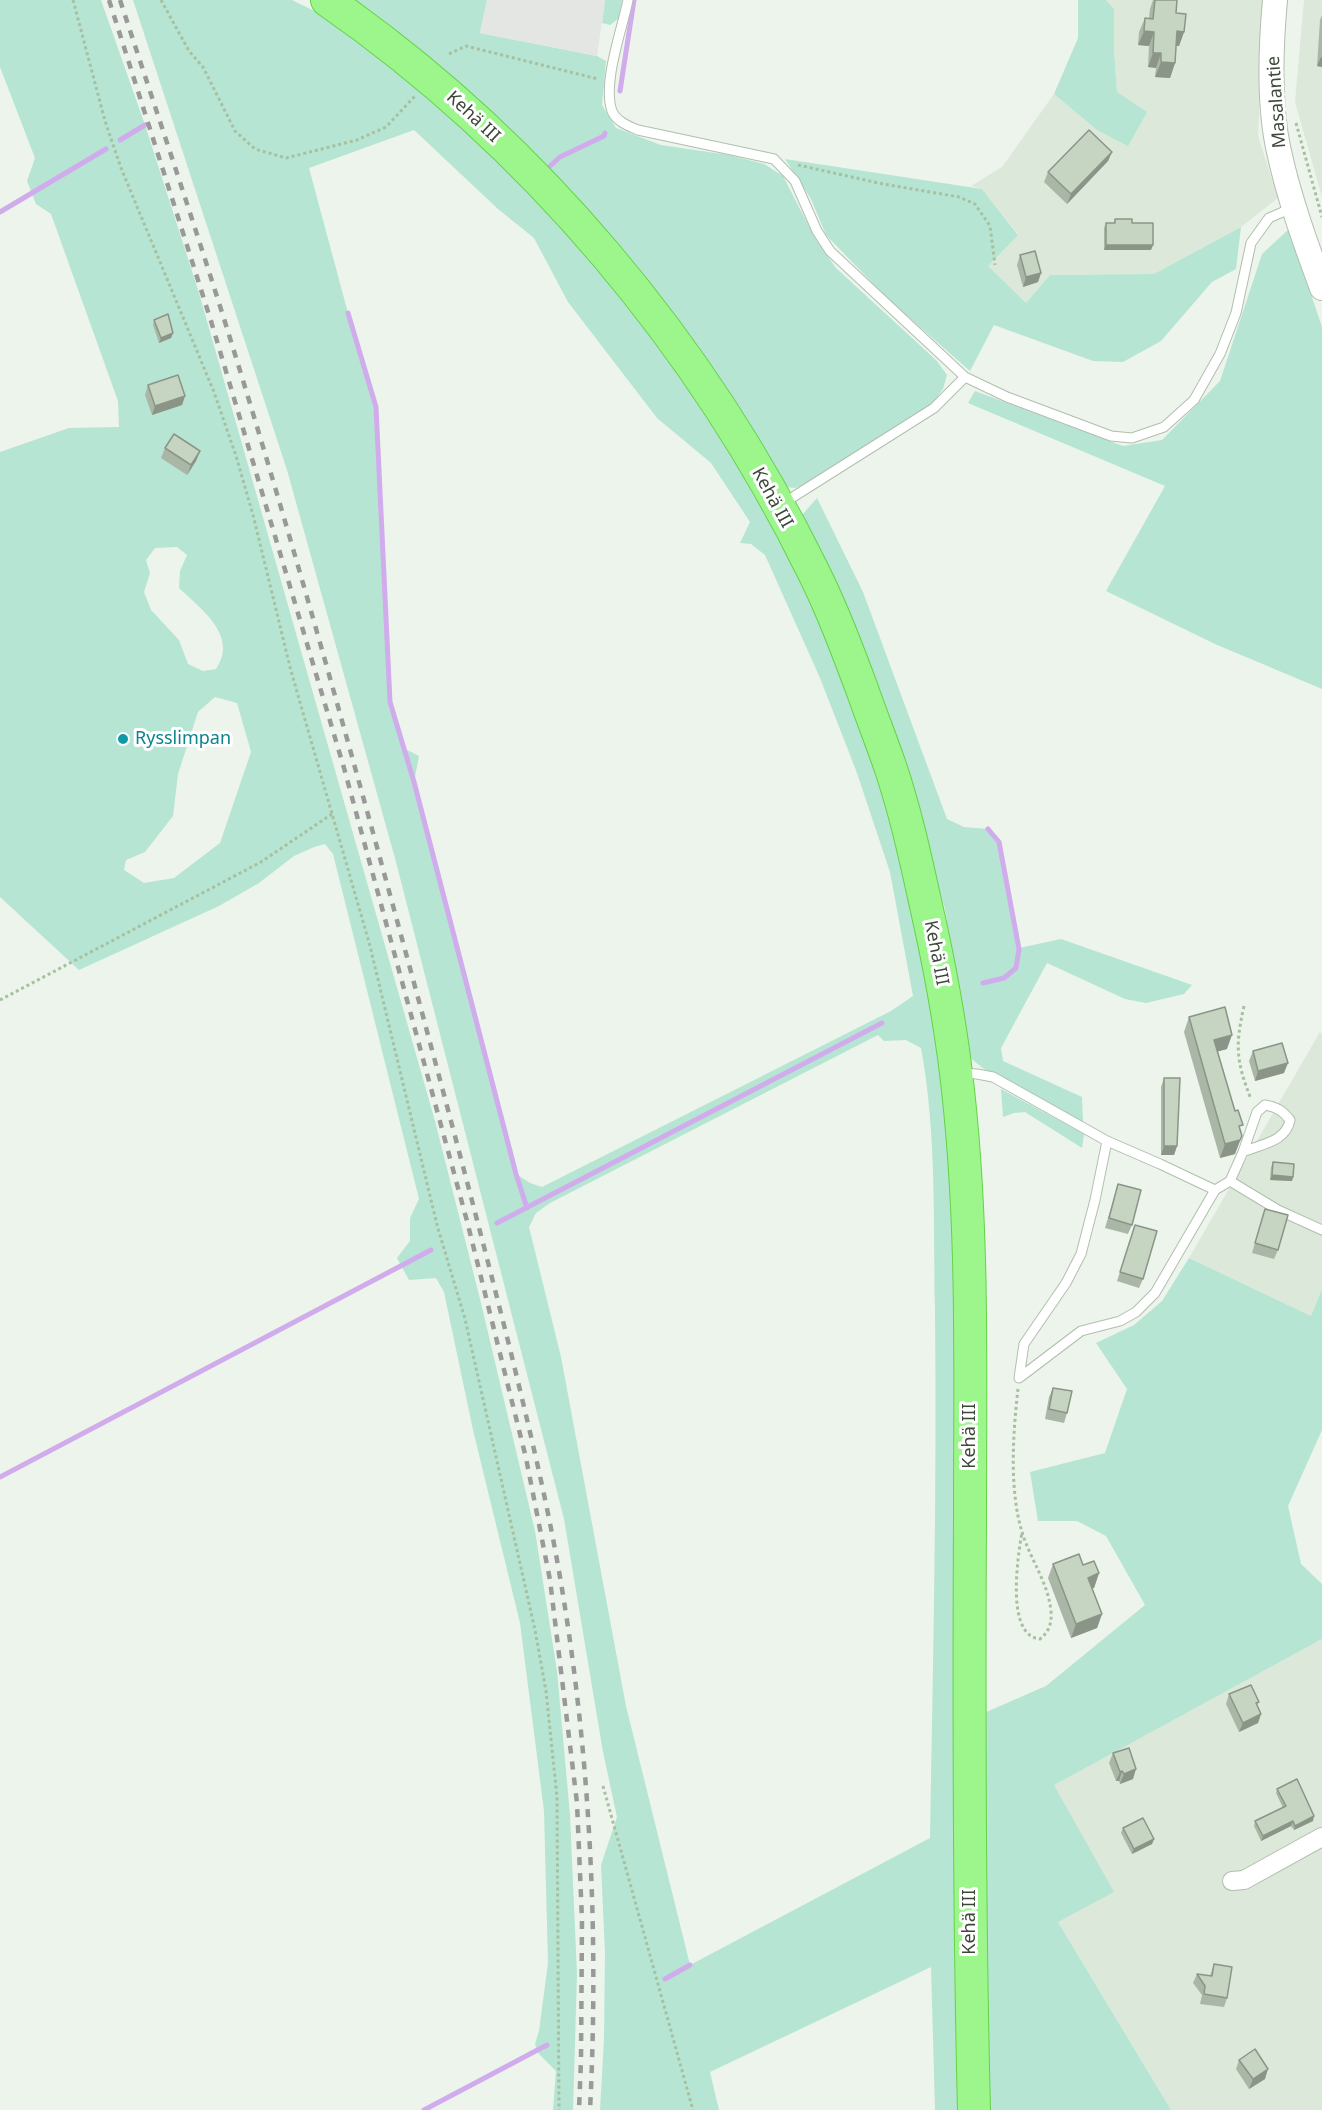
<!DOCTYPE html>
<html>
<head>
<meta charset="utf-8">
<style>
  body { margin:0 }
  canvas { display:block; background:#ecf4eb }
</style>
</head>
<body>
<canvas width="1322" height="2110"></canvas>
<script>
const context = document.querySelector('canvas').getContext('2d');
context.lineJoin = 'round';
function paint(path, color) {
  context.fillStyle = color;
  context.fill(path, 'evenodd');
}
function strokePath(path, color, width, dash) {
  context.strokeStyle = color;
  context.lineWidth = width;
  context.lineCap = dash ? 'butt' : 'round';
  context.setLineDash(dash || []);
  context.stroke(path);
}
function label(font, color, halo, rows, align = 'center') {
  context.font = font + ' "Noto Sans",sans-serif';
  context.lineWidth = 6;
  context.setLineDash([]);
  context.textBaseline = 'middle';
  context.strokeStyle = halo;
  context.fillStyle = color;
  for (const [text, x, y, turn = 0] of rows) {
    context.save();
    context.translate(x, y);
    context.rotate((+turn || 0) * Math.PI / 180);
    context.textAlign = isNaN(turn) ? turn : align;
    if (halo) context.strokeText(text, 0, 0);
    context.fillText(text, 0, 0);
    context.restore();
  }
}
paint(new Path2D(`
  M1106 0H1264L1258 136 1278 198 1241 227 1154 274 1050 275 1026 303 987 266 1018 234 982 189 971 186 1002 167 1054 94 1097 130 1128 145 1117 92 1114 50V9Z
  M1304 0H1322V197L1295 102Z
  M1320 1032 1322 1035V1289L1311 1316 1189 1258Z
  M1322 1639V2110H1171L1058 1922 1053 1785Z`), '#dce8d9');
paint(new Path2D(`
  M0 0H101L145 125 199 293 435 1121 481 1303 535 1531 557 1671 570 1815 577 1974 573 2110H553L556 2071 539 2054 535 2044 539 2031 548 1963 544 1811 520 1623 473 1430 444 1292 436 1278 409 1280 397 1258 410 1241V1218L419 1199 333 854 325 844 314 847 294 856 259 883 219 906 79 970 0 897V452L69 428 119 427 118 401 51 214 36 204 27 181 35 158 0 67ZM177 547 187 555 180 571 179 588C201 609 239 636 216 669L203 671 188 664 179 640 151 610 144 592 150 573 146 560 155 548ZM215 697 237 703 251 752 220 843 174 878 144 883 124 870 126 860 145 852 173 816 178 774 198 712Z
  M133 0H292L337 22 436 102 571 231 683 375 765 509 838 663 898 834 932 981 948 1119 957 1295 963 2110H935L931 1967 710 2072 719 2110H600L604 2039 605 1953 601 1865 617 1817 603 1752 564 1519 396 862 287 470ZM414 130 498 209 534 238 568 302 657 418 711 463 750 522 740 543 751 544 765 555 820 678 857 773 890 872 913 996 891 1011 542 1187 530 1183 516 1174 414 782 419 756 403 748 390 702 384 606 376 407 348 313 309 168ZM878 1035 884 1041 906 1040 921 1048C937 1134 933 1224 935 1311 937 1487 933 1663 930 1838L690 1965 626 1706 561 1357 529 1227 536 1213 550 1203Z
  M356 0H487L480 33 597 56 606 61 602 105 616 128 661 145 729 155 764 164 783 176 815 238 836 268 937 361 947 375 943 389 933 403 805 485 795 488 785 487 678 319 629 257 542 161 389 24Z
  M605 0H622L619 18 610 25 602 23Z
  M1078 0H1106L1114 9V50L1117 92 1147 112 1128 146 1097 130 1054 94 1078 38Z
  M785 159 982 189 1018 235 988 266 1026 303 1050 275 1154 274 1241 227 1236 269 1212 282 1161 341 1123 362 1093 361 994 325 970 371 888 299 826 235 811 199Z
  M1289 229 1322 327V689L1215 644 1106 591 1165 486 968 403 975 391 1123 446 1162 440 1220 381 1262 254Z
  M817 498 863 592 947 819 964 827 988 829 999 842 1019 948 1061 939 1192 985 1184 994 1146 1003 1125 999 1047 963 1001 1048 1003 1061 1082 1097 1083 1122 984 1069 969 1057 945 909 892 723 802 515Z
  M1001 1089 1084 1134 1082 1148 1025 1112 1014 1113 1003 1117Z
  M1189 1258 1311 1316 1322 1289V1430L1288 1506 1301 1564 1322 1584V1639L1054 1785 1114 1892 1058 1922 1171 2110H990L985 1950 984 1713 1046 1686 1145 1605 1106 1536 1077 1521H1038L1030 1472 1105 1453 1127 1389 1096 1343 1134 1325 1162 1301Z`), '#b7e5d3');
paint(new Path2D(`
  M487 0H605L597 56 480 33Z`), '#e3e6e2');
strokePath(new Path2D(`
  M620 91 634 0
  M120 140 145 125
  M548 168 560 157 604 136 605 133
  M0 212 106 149
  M348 313 376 407 390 702 414 782 516 1174 527 1208
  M983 983 1004 978 1016 968 1019 949 999 842 988 829
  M497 1223 882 1023
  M0 1477 431 1250
  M665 1979 690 1965
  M424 2110 547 2045`), '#d1acec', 5);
const service = new Path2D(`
  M628 0C622 30 602 83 612 111 616 121 628 126 638 130L774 159 795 181 817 231 830 251 965 377 1007 397 1111 436 1132 438 1164 427 1194 400 1220 354 1236 313 1251 243 1269 218 1294 207
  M782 504 934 408 965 377
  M960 1073 977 1074 993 1077 1107 1141 1160 1164 1215 1190 1230 1181
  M1243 1152C1261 1144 1286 1142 1290 1120 1283 1111 1277 1107 1265 1105L1257 1112 1243 1152 1230 1181 1278 1210 1322 1230
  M1019 1378 1081 1331 1120 1321 1136 1312 1155 1293 1215 1190
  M1019 1378 1024 1344 1066 1283 1081 1254 1095 1200 1107 1141`);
const minor = new Path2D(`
  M1232 1881 1244 1880 1322 1837`);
const tertiary = new Path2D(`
  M1275 0C1271 44 1269 104 1278 147 1288 195 1305 242 1322 288`);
const trunk = new Path2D(`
  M327 0C533 143 702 345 813 571 832 609 847 649 862 689 871 715 881 740 890 766 905 810 915 856 925 901 938 958 949 1015 956 1073 974 1219 970 1368 970 1516 969 1714 969 1912 974 2110`);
strokePath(service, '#b1bfae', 11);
strokePath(minor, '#b1bfae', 20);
strokePath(tertiary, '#b1bfae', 26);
strokePath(trunk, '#63d346', 34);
strokePath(new Path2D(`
  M73 0 105 121 121 168 214 392 236 456 253 515 291 671 370 946 437 1225 465 1319 535 1630 546 1691 557 1797 559 2110
  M161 0 189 51 203 67 235 131 255 149 286 158 357 140 386 127 415 96
  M449 54 466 46 598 79
  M1296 123 1322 217
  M798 165 883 184 959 197 975 204 990 226 995 265
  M0 1000 261 862 332 814
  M1244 1006C1235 1046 1236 1061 1251 1099
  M1018 1389C1013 1433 1009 1489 1022 1532 1030 1559 1048 1582 1051 1611 1052 1623 1049 1632 1040 1639 1005 1636 1018 1556 1022 1532
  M603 1786 693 2110`), '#a6c0a0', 3, [3, 3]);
strokePath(service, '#fff', 9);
strokePath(minor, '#fff', 18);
strokePath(tertiary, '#fff', 24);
strokePath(trunk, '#9cf68c', 32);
strokePath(new Path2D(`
  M109 0 211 321 344 768 467 1221 526 1458 550 1580 577 1803 582 1920 581 2060 579 2110
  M120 0C155 107 191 214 225 322 294 544 356 769 417 994 449 1113 481 1233 511 1353 529 1427 547 1501 560 1577 590 1752 599 1933 590 2110`), '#999', 4.5, [8, 8]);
paint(new Path2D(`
  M1153 0H1177L1176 13 1184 32 1179 46H1176L1175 63 1170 78 1155 77 1156 68 1148 67 1149 46 1138 45 1139 32 1145 18H1149L1150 9Z
  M1322 15V67L1317 66 1320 20Z
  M1112 152 1108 161 1067 204 1044 182 1048 172Z
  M1115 219 1132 223 1153 245 1151 250H1104V228L1106 223H1114Z
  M1020 255 1041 273 1038 282 1023 287 1017 265Z
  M154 320 173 333 171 338 159 343 153 325Z
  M148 385 185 396 182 405 152 415 145 395Z
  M165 448 200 451 196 461 187 475 161 458Z
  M1189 1017 1227 1049 1218 1051 1240 1131 1235 1154 1220 1158 1184 1032Z
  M1253 1051 1284 1073 1255 1081 1249 1061Z
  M1164 1078 1177 1146 1174 1155H1161V1087Z
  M1273 1162 1293 1177 1292 1181 1270 1180 1271 1167Z
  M1118 1184 1132 1225 1128 1234 1105 1228Z
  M1265 1209 1278 1250 1274 1259 1252 1253Z
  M1135 1225 1143 1279 1139 1288 1117 1281Z
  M1053 1388 1067 1413 1064 1423 1045 1419 1049 1397Z
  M1053 1564 1083 1565 1099 1573 1094 1588H1092L1102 1614 1097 1628 1071 1638 1048 1578Z
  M1229 1694 1259 1702 1257 1705 1261 1714 1258 1723 1239 1732 1226 1704Z
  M1113 1753 1133 1779 1120 1784 1119 1781H1116L1109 1763Z
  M1277 1789 1313 1821 1294 1830 1291 1826 1261 1841 1254 1826 1255 1821 1283 1808 1276 1793Z
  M1123 1828 1154 1839 1152 1844 1132 1854 1121 1833Z
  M1214 1964 1227 1998 1224 2007 1200 2004 1202 1995 1193 1983 1197 1974 1210 1976Z
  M1239 2060 1265 2079 1249 2089 1236 2069Z`), '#aab7a6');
paint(new Path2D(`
  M1144 31 1154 32 1149 46 1138 45Z
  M1177 31 1184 32 1179 46 1172 45Z
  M1153 53H1161L1156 68 1148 67Z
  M1321 57H1322V67L1317 66Z
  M1161 62 1175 63 1170 78 1155 77Z
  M1112 152 1108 161 1067 204 1071 194Z
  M1106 245H1153L1151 250H1104Z
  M1041 273 1038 282 1023 287 1026 277Z
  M173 333 171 338 159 343 161 338Z
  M185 396 182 405 152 415 155 406Z
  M200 451 196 461 187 475 191 465Z
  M1232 1035 1227 1049 1209 1054 1214 1040Z
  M1288 1063 1284 1073 1255 1081 1258 1071Z
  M1242 1136 1235 1154 1220 1158 1225 1144Z
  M1164 1146H1177L1174 1155H1161Z
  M1272 1175 1293 1177 1292 1181 1270 1180Z
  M1099 1573 1094 1588 1083 1592 1088 1578Z
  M1102 1614 1097 1628 1071 1638 1076 1624Z
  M1261 1714 1258 1723 1239 1732 1243 1723Z
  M1136 1769 1133 1779 1120 1784 1124 1774Z
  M1122 1771 1119 1781H1116L1120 1772Z
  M1314 1816 1313 1821 1294 1830 1295 1826Z
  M1293 1821 1291 1826 1261 1841 1263 1836Z
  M1154 1839 1152 1844 1132 1854 1134 1849Z
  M1268 2069 1265 2079 1249 2089 1253 2079Z`), '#8b9587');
const building = new Path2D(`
  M1155 0H1177L1176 13 1186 14 1184 32 1177 31 1175 63 1161 62V53H1153L1154 32 1144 31 1145 18 1153 19Z
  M1089 130 1112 152 1071 194 1048 172Z
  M1115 219H1132V223H1153V245H1106V223H1115Z
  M1035 251 1041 273 1026 277 1020 255Z
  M168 314 173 333 161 338 154 320Z
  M178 375 185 396 155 406 148 385Z
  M174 434 200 451 191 465 165 448Z
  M1225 1007 1232 1035 1214 1040 1235 1111 1238 1110 1243 1125 1239 1126 1242 1136 1240 1140 1225 1144 1189 1017Z
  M1282 1043 1288 1063 1258 1071 1253 1051Z
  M1164 1078H1180L1177 1146H1164Z
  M1273 1162 1294 1164 1293 1177 1272 1175Z
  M1118 1184 1141 1190 1132 1225 1109 1218Z
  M1265 1209 1288 1215 1278 1250 1255 1243Z
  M1135 1225 1157 1231 1143 1279 1120 1272Z
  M1053 1388 1072 1391 1067 1413 1049 1409Z
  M1079 1554 1083 1565 1094 1561 1099 1573 1088 1578 1102 1614 1076 1624 1053 1564Z
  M1251 1685 1259 1702 1256 1703 1261 1714 1243 1723 1229 1694Z
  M1129 1748 1136 1769 1124 1774 1122 1771 1120 1772 1113 1753Z
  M1297 1779 1314 1816 1295 1826 1293 1821 1263 1836 1255 1821 1286 1806 1277 1789Z
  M1143 1818 1154 1839 1134 1849 1123 1828Z
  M1214 1964 1232 1967 1227 1998 1204 1994 1205 1986 1197 1974 1212 1976Z
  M1255 2049 1268 2069 1253 2079 1239 2060Z`);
paint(building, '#c6d5c1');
strokePath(building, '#8b9587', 1.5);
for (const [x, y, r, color] of [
  [123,739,6,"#0f9aa8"]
]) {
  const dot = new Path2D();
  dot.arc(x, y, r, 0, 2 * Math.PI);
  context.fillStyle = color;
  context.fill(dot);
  strokePath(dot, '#fff', 2);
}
label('18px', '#3d4839', '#fff', [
  ["Masalantie",1277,102,-94],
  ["Kehä III",473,117,43],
  ["Kehä III",772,498,61],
  ["Kehä III",936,953,79],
  ["Kehä III",970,1436,-90],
  ["Kehä III",970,1922,-90]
]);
label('18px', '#0d838f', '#fff', [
  ["Rysslimpan",135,739]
], 'left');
</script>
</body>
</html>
